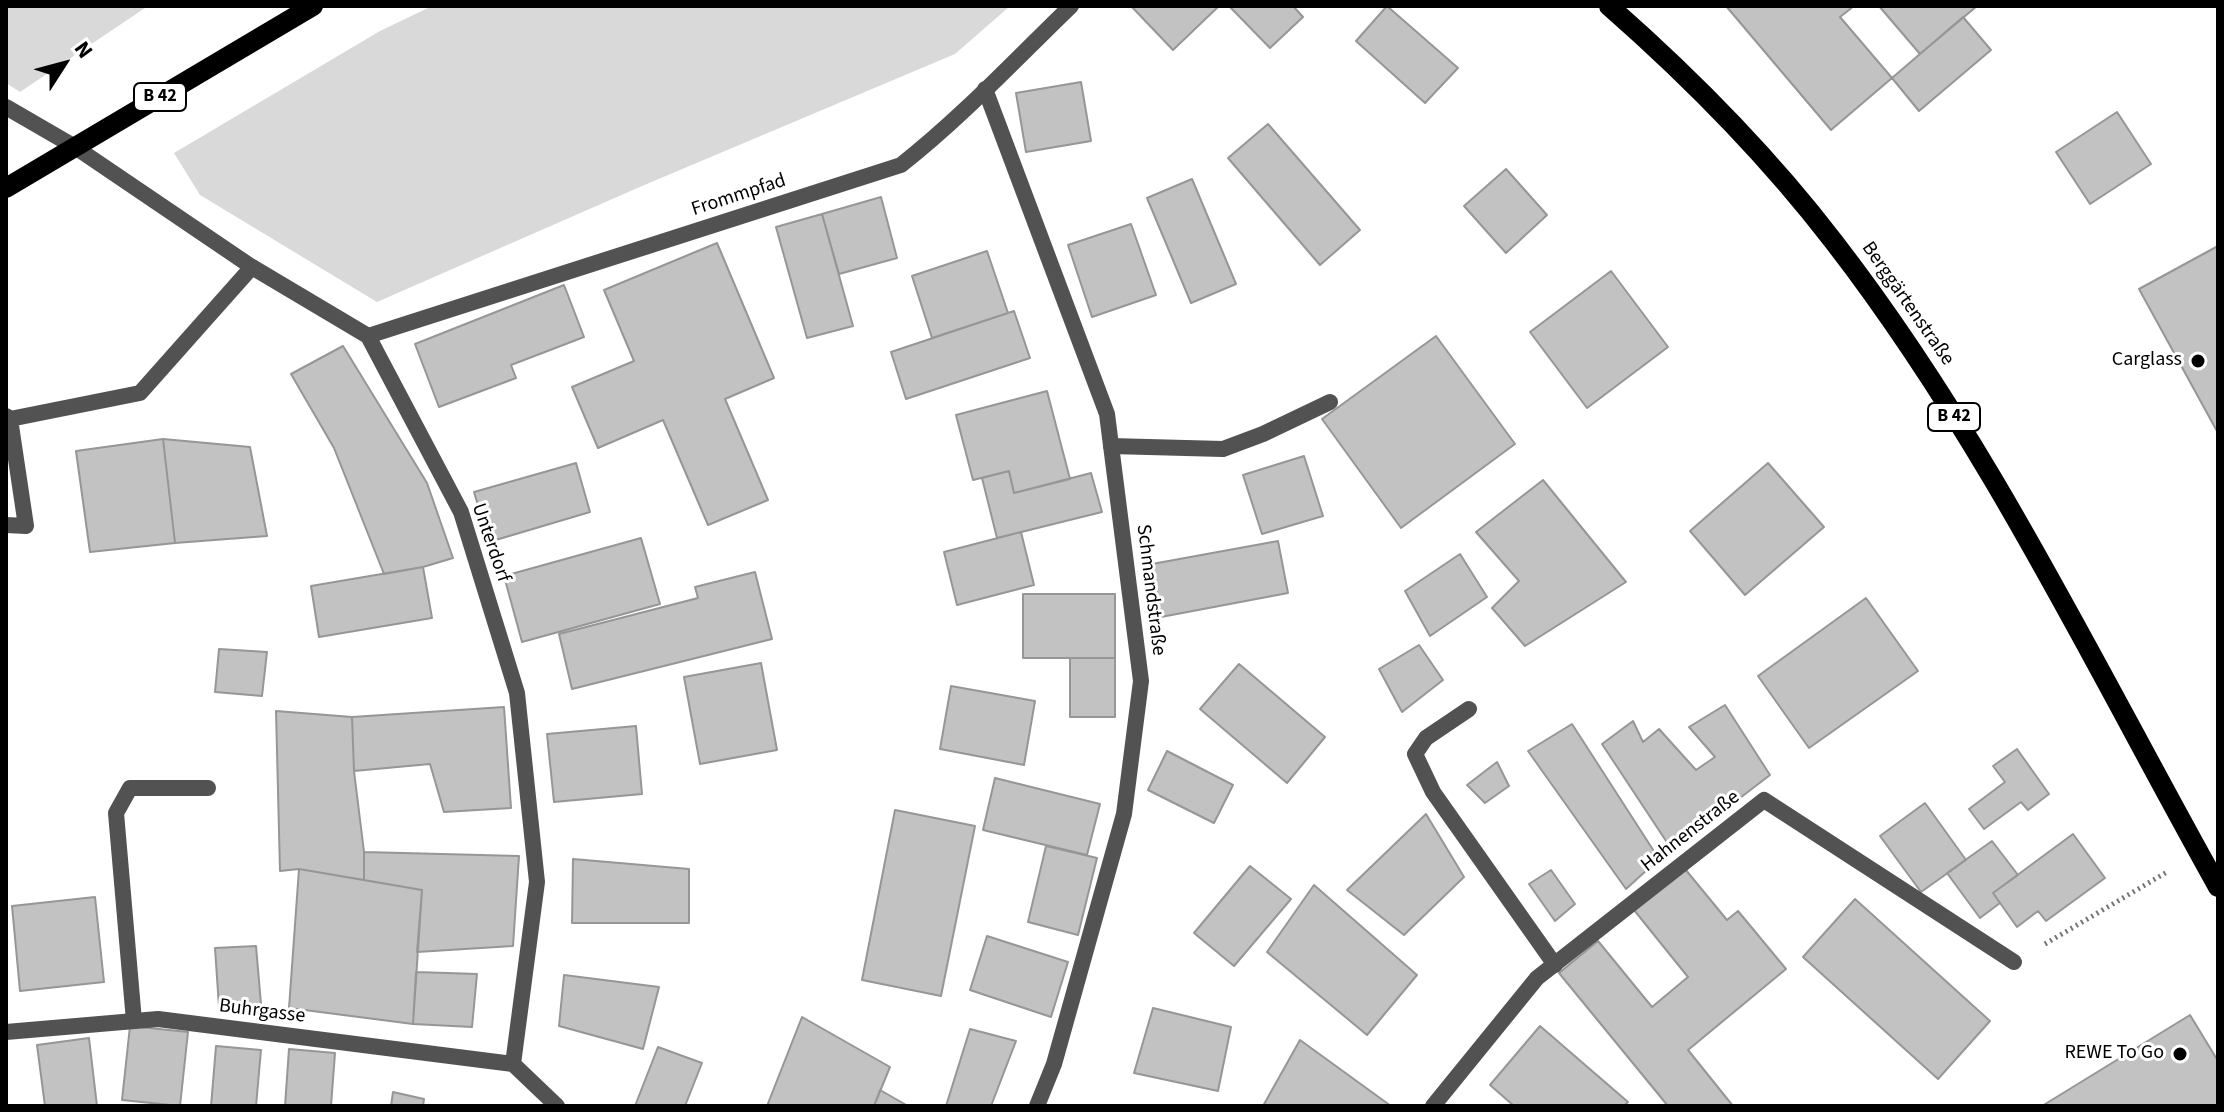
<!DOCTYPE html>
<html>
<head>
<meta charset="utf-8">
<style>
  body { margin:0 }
  #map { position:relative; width:2224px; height:1112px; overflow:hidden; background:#fff; font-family:"Source Sans 3",sans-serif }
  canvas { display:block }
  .frame { position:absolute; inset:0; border:8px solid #000; pointer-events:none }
  .north { position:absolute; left:24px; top:24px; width:80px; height:80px; -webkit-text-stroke:6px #fff; paint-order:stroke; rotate:54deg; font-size:22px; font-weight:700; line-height:32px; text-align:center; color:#000 }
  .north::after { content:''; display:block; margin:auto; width:28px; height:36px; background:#000; clip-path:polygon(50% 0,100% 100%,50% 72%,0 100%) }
</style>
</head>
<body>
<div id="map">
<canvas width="2224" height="1112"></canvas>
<div class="frame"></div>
<div class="north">N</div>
</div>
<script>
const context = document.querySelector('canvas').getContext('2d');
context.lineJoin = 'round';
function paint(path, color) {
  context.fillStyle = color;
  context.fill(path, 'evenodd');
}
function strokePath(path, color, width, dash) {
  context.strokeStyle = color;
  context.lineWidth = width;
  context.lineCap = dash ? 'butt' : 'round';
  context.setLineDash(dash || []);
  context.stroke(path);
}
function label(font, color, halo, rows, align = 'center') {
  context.font = font + ' "Source Sans 3",sans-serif';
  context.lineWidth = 6;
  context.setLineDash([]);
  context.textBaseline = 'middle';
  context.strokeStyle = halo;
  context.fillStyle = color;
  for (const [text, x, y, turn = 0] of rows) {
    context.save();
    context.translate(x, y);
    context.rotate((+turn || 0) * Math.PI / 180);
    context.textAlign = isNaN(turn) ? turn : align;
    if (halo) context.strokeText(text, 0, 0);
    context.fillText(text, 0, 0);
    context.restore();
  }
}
paint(new Path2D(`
  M6 6H148L20 92 6 83Z
  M432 6H1010L955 54 642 186 377 302 200 195 174 153 380 31Z`), '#d9d9d9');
const building = new Path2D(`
  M1131 6H1219L1173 50Z
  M1229 6H1293L1303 17 1270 48Z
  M1387 6 1458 68 1425 103 1356 41Z
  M1726 6H1854L1840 17 1892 78 1831 130Z
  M1879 6H1977L1920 54Z
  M1963 17 1991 50 1919 111 1892 78Z
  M1081 82 1091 141 1026 152 1016 93Z
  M2117 112 2151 164 2090 204 2056 152Z
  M1268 124 1360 230 1320 265 1228 158Z
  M1506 169 1547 215 1506 253 1464 206Z
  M1192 179 1236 284 1191 303 1147 198Z
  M881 197 897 258 839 274 822 214Z
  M822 214 853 326 807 338 776 227Z
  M1131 224 1156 295 1092 317 1068 245Z
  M717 243 774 378 725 399 768 500 708 525 663 420 598 448 572 387 634 361 604 290Z
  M2218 246V433L2139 289Z
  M987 251 1008 313 932 338 912 276Z
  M1611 271 1668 347 1587 408 1530 332Z
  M564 285 584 337 511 365 516 378 439 407 415 344Z
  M1014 311 1030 358 906 399 891 352Z
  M1436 336 1515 444 1401 528 1322 419Z
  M343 346 427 483 453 558 423 567 384 574 334 448 291 374Z
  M1047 391 1070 479 1014 493 1009 471 973 480 956 415Z
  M163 439 175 543 90 552 76 451Z
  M163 439 250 447 267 536 175 543Z
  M1304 456 1323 516 1262 534 1243 475Z
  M576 463 590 512 489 542 474 492Z
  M1768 463 1824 527 1745 595 1690 531Z
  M1009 471 1014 493 1091 473 1102 512 997 538 982 478Z
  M1543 480 1626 582 1525 646 1492 608 1519 581 1476 532Z
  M1021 532 1034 585 957 605 944 552Z
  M641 538 660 604 522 642 504 576Z
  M1278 541 1288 593 1161 617 1152 564Z
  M1460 554 1487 597 1430 636 1405 591Z
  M423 567 432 618 319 637 311 586Z
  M755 572 772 639 572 689 559 634 698 598 695 587Z
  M1023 594H1115V658H1023Z
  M1866 598 1918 671 1809 748 1758 676Z
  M1419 645 1443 680 1402 712 1379 669Z
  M219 649 267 652 262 696 215 692Z
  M1070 658H1115V717H1070Z
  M761 663 777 750 700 764 684 677Z
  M1239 664 1325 737 1287 783 1200 709Z
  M951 686 1035 701 1024 765 940 749Z
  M1725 705 1770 775 1672 850 1602 744 1633 721 1643 742 1659 729 1696 770 1715 757 1689 727Z
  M504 707 511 808 444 812 430 764 354 771 352 717Z
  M276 711 352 717 354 771 364 852V880L299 869 280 871Z
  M1572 724 1659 859 1626 889 1528 751Z
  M636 726 642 794 554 802 547 734Z
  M2017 749 2049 794 2028 810 2021 802 1984 829 1969 809 2005 782 1993 766Z
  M1167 751 1233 785 1214 823 1148 790Z
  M1497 762 1509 786 1485 803 1467 785Z
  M995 778 1100 804 1087 855 983 830Z
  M1925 803 1966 860 1921 892 1880 836Z
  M895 810 975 826 941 996 862 980Z
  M1426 814 1464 877 1404 935 1347 890Z
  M2073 834 2105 878 2046 921 2038 911 2017 927 1993 893Z
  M1992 841 2018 875 1993 893 2000 903 1980 918 1947 873Z
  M1046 846 1097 858 1078 935 1028 922Z
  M364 852 519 856 513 946 417 952 422 890 364 880Z
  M573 859 689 869V923H572Z
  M1250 866 1291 899 1234 966 1194 933Z
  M299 869 422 890 413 1024 289 1008Z
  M1685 869 1727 920 1738 911 1786 969 1688 1050 1733 1106H1668L1559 973 1598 941 1652 1007 1688 977 1634 910Z
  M1551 870 1575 904 1555 921 1529 884Z
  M1314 885 1417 975 1367 1035 1267 952Z
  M95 897 104 982 20 991 12 906Z
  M1855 899 1990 1021 1938 1079 1803 957Z
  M987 936 1068 962 1051 1017 970 990Z
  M256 946 261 1004 219 1007 215 948Z
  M416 972 477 974 472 1027 413 1024Z
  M564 975 659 987 643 1049 559 1026Z
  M1153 1008 1231 1027 1218 1091 1134 1073Z
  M2190 1015 2218 1061V1106H2042Z
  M802 1017 890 1067 874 1106H767Z
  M130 1026 188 1032 180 1106 122 1100Z
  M1540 1026 1628 1102 1624 1106H1514L1490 1085Z
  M970 1029 1016 1041 991 1106H946Z
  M89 1038 97 1106H45L37 1045Z
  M1300 1040 1391 1106H1263Z
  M216 1046 261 1050 256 1106H211Z
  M658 1047 702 1063 685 1106H635Z
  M289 1049 335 1053 331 1106H285Z
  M880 1090 908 1106H874Z
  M393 1092 424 1099 423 1106H391Z`);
paint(building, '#c2c2c2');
strokePath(building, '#969696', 2);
strokePath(new Path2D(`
  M2045 944 2167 872`), '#747474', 5, [2, 4]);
strokePath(new Path2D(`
  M6 416 10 419 26 526 6 525
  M10 419 140 393 252 267
  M1111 446 1223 449 1263 434 1330 402
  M1469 709 1426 738 1415 754 1433 792 1555 965
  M134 1021 116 813 130 788H208`), '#525252', 16);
strokePath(new Path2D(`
  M985 89 1107 414 1141 681 1124 814 1054 1064 1037 1106
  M6 107 75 147 252 267 368 336 461 512 517 693 537 882 513 1064 557 1106
  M368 336 901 165C962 117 1015 60 1071 6
  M6 1032 158 1019 513 1064
  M1433 1106 1537 978 1764 800 2014 962`), '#525252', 16);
strokePath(new Path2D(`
  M1609 6C1691 78 1768 156 1834 242 1988 441 2096 669 2218 887
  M6 188 313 6`), '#000', 20);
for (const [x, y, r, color] of [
  [2198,361,8,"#000"],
  [2180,1054,8,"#000"]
]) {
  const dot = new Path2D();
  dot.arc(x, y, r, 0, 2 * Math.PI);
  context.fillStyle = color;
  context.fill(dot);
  strokePath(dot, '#fff', 3);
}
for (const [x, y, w] of [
  [160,97,52],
  [1954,417,52]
]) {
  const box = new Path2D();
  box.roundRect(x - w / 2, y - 14, w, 28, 6);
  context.fillStyle = '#fff';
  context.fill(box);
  strokePath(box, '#000', 2);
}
label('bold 18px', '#000', null, [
  ["B 42",160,97],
  ["B 42",1954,417]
]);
label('20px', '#000', '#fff', [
  ["Frommpfad",739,196,-18],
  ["Berggärtenstraße",1907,304,55],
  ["Unterdorf",490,543,71],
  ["Schmandstraße",1150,590,83],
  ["Hahnenstraße",1691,832,-38],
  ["Buhrgasse",262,1012,7]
]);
label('20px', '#000', '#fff', [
  ["Carglass",2182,361],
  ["REWE To Go",2164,1054]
], 'right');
</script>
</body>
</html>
